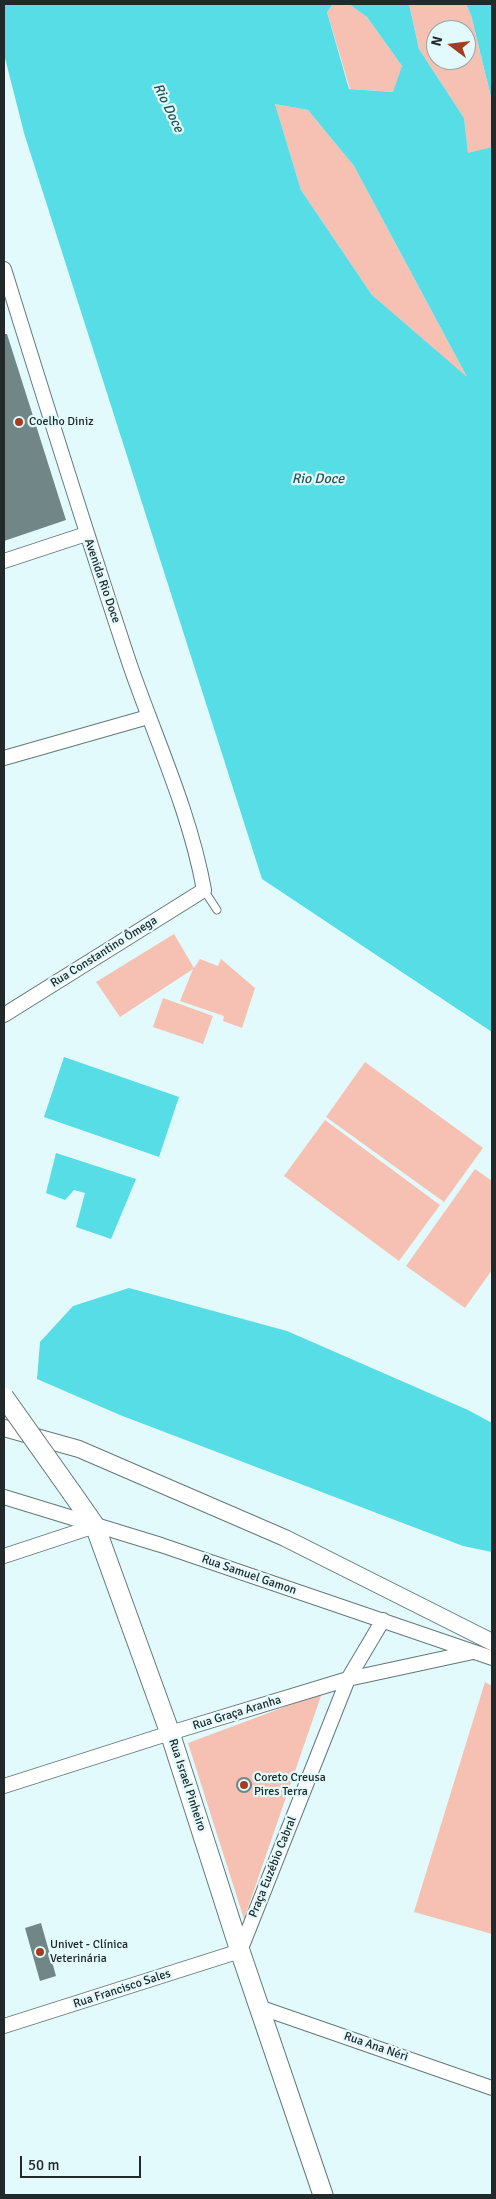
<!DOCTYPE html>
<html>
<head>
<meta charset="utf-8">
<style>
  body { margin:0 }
  #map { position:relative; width:496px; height:2199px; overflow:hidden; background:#e2fafb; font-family:Signika,sans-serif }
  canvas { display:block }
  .frame { position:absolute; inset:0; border:5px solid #21292a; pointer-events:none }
  .north { position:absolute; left:426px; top:20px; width:50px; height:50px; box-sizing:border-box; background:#e2fafb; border:1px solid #95a6a7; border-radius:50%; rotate:285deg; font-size:14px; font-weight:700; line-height:20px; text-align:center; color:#21292a }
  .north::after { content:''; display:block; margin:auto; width:18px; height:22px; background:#a43c1f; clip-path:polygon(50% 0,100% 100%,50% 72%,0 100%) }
  .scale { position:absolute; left:20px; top:2156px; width:121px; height:22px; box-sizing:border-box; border:2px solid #21292a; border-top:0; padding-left:6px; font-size:15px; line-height:18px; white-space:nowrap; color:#21292a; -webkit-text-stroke:4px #e2fafb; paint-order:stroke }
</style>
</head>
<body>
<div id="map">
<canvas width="496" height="2199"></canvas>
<div class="frame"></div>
<div class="north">N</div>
<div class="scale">50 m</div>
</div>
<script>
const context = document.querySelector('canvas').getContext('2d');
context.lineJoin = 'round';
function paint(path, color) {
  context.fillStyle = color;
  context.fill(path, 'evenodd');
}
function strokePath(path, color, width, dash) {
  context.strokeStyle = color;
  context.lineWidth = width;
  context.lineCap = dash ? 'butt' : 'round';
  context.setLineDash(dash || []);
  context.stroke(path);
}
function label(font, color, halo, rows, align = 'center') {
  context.font = font + ' Signika,sans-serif';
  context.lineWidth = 4.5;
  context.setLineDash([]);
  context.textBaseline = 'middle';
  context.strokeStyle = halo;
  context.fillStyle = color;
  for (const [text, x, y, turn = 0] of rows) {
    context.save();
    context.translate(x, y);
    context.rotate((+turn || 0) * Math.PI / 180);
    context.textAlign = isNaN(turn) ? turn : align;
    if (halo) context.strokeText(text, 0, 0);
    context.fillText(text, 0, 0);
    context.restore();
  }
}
paint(new Path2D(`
  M333 4H349L367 17 402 66 394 92 350 89 327 12Z
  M409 4H466L471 15 492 101V147L468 154 464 118 419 49ZM436 30H466V60H436Z
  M275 104 308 110 354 166 468 379 372 295 301 190Z
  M174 934 194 968 200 959 218 966 221 959 255 988 242 1028 223 1021 224 1016 180 1001 193 969 120 1017 96 982Z
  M163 998 213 1016 203 1044 153 1027Z
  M365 1062 483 1148 444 1202 326 1117Z
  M325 1120 440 1205 399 1261 284 1176Z
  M475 1169 492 1181V1270L465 1308 406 1266Z
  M485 1682 492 1686V1934L414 1912Z
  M322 1693 244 1919 188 1743Z`), '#f6c1b2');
paint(new Path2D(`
  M4 4H333L327 12 349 89 393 92 402 66 367 17 349 4H409L419 49 464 118 468 153 492 147V1032L262 879 24 133 4 54ZM275 104 308 110 354 166 467 377 372 295 301 190Z
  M466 4H492V101L471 15Z
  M64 1057 179 1097 159 1157 44 1117Z
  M56 1153 136 1179 111 1239 76 1227 85 1193 74 1190 65 1200 46 1193Z
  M129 1288 287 1331 468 1410 492 1423V1552L463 1546 120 1415 37 1379 40 1342 73 1306Z`), '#57dde6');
paint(new Path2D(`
  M4 334H7L66 520 4 541Z
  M236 1785a8 8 0 1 1 16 0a8 8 0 1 1-16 0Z
  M41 1923 56 1976 40 1981 25 1928Z`), '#718687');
const service = new Path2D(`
  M204 890 217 910`);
const minor = new Path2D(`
  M4 269C45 401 86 533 130 665 156 740 190 812 204 890L4 1015
  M4 561 86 534
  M4 758 148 717
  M4 1497 161 1545 492 1658
  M4 1556 95 1526
  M4 1786 170 1733 348 1679 473 1652
  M259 2007 492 2088
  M4 2026 240 1951 348 1679 383 1620`);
const tertiary = new Path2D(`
  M4 1428 79 1449 285 1538 492 1642`);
const secondary = new Path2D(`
  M72 1493 95 1526 170 1733 240 1951 323 2195`);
strokePath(service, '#64787a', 9);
strokePath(minor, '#64787a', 16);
strokePath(tertiary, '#64787a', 18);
strokePath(secondary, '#64787a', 21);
strokePath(service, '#fff', 7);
strokePath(minor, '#fff', 14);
strokePath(tertiary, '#fff', 16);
strokePath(secondary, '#fff', 19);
const secondaryBridge = new Path2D(`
  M4 1397 72 1493`);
strokePath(secondaryBridge, '#64787a', 21, []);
strokePath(secondaryBridge, '#fff', 19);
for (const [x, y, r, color] of [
  [19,422,5,"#a43c1f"],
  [244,1785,5,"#a43c1f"],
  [40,1952,5,"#a43c1f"]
]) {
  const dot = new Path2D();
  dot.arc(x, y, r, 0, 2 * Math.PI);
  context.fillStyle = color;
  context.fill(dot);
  strokePath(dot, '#e2fafb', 2);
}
label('12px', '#21292a', '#e2fafb', [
  ["Coelho Diniz",29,422],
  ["Coreto Creusa",254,1778],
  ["Pires Terra",254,1792],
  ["Univet - Clínica",50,1945],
  ["Veterinária",50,1959]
], 'left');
label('12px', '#21292a', '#e2fafb', [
  ["Avenida Rio Doce",102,581,71],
  ["Rua Constantino Ômega",104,952,-32],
  ["Rua Samuel Gamon",249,1575,19],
  ["Rua Graça Aranha",237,1713,-17],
  ["Rua Israel Pinheiro",187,1785,72],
  ["Praça Euzébio Cabral",273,1867,-68],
  ["Rua Francisco Sales",122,1989,-18],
  ["Rua Ana Néri",376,2047,19]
]);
label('italic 14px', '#1f585b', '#e2fafb', [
  ["Rio Doce",168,108,64],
  ["Rio Doce",318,479]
]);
</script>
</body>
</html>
